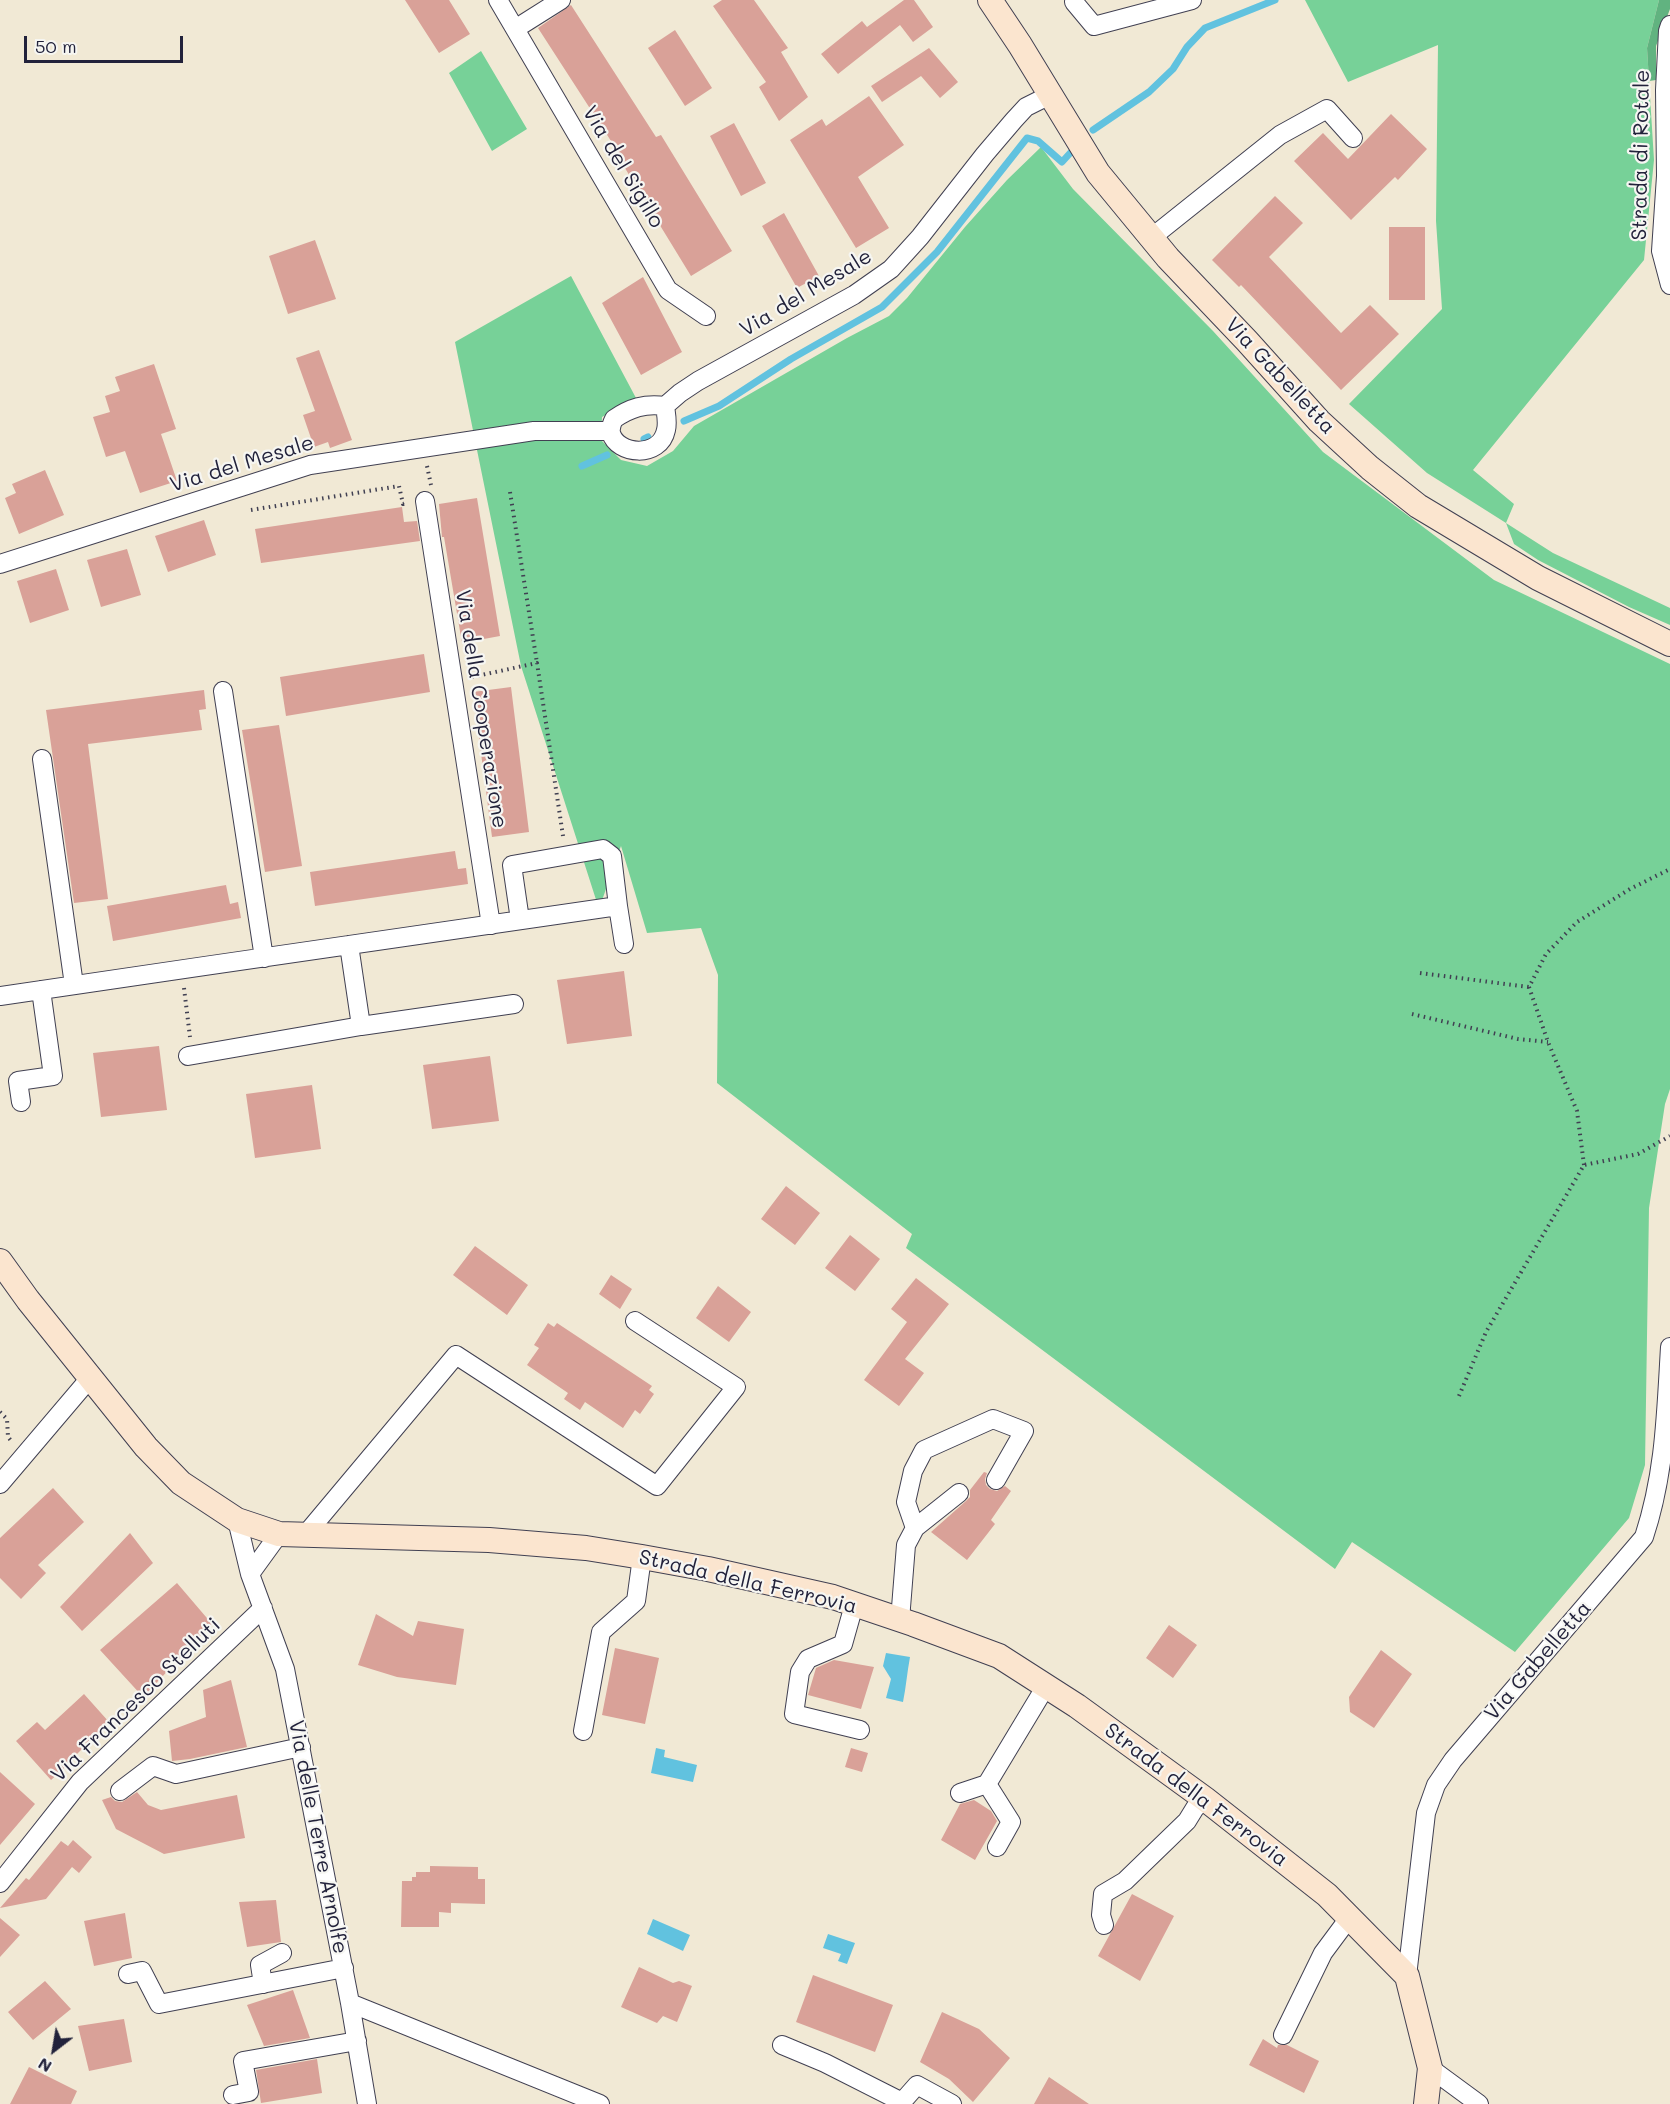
<!DOCTYPE html>
<html>
<head>
<meta charset="utf-8">
<style>
  body { margin:0 }
  #map { position:relative; width:1670px; height:2104px; overflow:hidden; background:#f1e9d5; font-family:Mali,sans-serif }
  canvas { display:block }
  .north { position:absolute; left:24px; top:2020px; width:60px; height:60px; -webkit-text-stroke:4px #f6f6f2; paint-order:stroke; rotate:211deg; font-size:16px; font-weight:700; line-height:24px; text-align:center; color:#22223b }
  .north::after { content:''; display:block; margin:auto; width:21px; height:27px; background:#22223b; clip-path:polygon(50% 0,100% 100%,50% 72%,0 100%) }
  .scale { position:absolute; left:24px; top:36px; width:159px; height:27px; box-sizing:border-box; border:3px solid #22223b; border-top:0; padding-left:8px; font-size:18px; line-height:21px; white-space:nowrap; color:#22223b; -webkit-text-stroke:4px #f6f6f2; paint-order:stroke }
</style>
</head>
<body>
<div id="map">
<canvas width="1670" height="2104"></canvas>
<div class="north">N</div>
<div class="scale">50 m</div>
</div>
<script>
const context = document.querySelector('canvas').getContext('2d');
context.lineJoin = 'round';
function paint(path, color) {
  context.fillStyle = color;
  context.fill(path, 'evenodd');
}
function strokePath(path, color, width, dash) {
  context.strokeStyle = color;
  context.lineWidth = width;
  context.lineCap = dash ? 'butt' : 'round';
  context.setLineDash(dash || []);
  context.stroke(path);
}
function label(font, color, halo, rows, align = 'center') {
  context.font = font + ' Mali,sans-serif';
  context.lineWidth = 4.5;
  context.setLineDash([]);
  context.textBaseline = 'middle';
  context.strokeStyle = halo;
  context.fillStyle = color;
  for (const [text, x, y, turn = 0] of rows) {
    context.save();
    context.translate(x, y);
    context.rotate((+turn || 0) * Math.PI / 180);
    context.textAlign = isNaN(turn) ? turn : align;
    if (halo) context.strokeText(text, 0, 0);
    context.fillText(text, 0, 0);
    context.restore();
  }
}
paint(new Path2D(`
  M1305 0H1659L1647 48 1654 160 1644 260 1473 470 1514 504 1506 523 1553 553 1670 608V625L1629 607 1538 560 1514 544 1506 523 1427 473 1349 404 1442 309 1436 221 1438 45 1348 82Z
  M481 51 527 129 492 151 449 73Z
  M1041 147 1073 189 1213 331 1323 452 1494 580 1670 664V1089L1665 1104 1649 1208 1645 1465 1629 1518 1515 1652 1352 1542 1335 1569 906 1248 912 1234 717 1083 718 975 701 928 647 933 621 846 599 909 521 666 455 342 571 276 636 398 602 417 601 440 621 460 647 466 673 451 694 426 847 338 889 316 907 298 965 227 1007 180Z`), '#77d198');
paint(new Path2D(`
  M1659 0H1670V9L1656 46V80L1649 81 1647 48Z`), '#61b380');
paint(new Path2D(`
  M886 1653 910 1657C907 1673 906 1687 903 1702L886 1698 891 1679 883 1666Z
  M656 1748 665 1750 664 1757 697 1765 693 1782 651 1773Z
  M653 1919 690 1935 683 1951 647 1934Z
  M828 1934 855 1943 847 1964 838 1961 841 1954 823 1948Z`), '#61c2df');
strokePath(new Path2D(`
  M1093 130 1149 92 1173 69 1187 47 1205 28 1275 0
  M684 421 719 406 791 359 882 307 937 252 1027 138 1038 141 1062 162 1072 151
  M644 439 648 437
  M582 466 607 455`), '#61c2df', 7);
paint(new Path2D(`
  M405 0H449L470 34 439 53Z
  M722 0H754L788 48 781 52 808 97 779 121 759 87 766 82 713 6Z
  M904 0H914L933 27 913 42 900 25 838 74 821 54 862 21 867 27Z
  M571 5 656 137 661 135 732 251 691 276 620 160 622 158 538 28Z
  M675 30 712 88 685 106 648 48Z
  M929 48 958 82 940 98 921 76 882 102 871 86Z
  M869 96 904 145 858 177 889 228 856 248 790 140 822 119 826 126Z
  M1391 114 1427 149 1398 180 1395 177 1351 220 1294 161 1323 133 1348 159Z
  M734 123 766 183 741 196 710 136Z
  M1275 196 1303 223 1269 257 1341 333 1370 305 1399 334 1341 390 1241 285 1239 287 1212 260Z
  M784 213 819 276 797 288 762 226Z
  M1389 227H1425V300H1389Z
  M315 240 336 299 288 314 269 256Z
  M643 277 682 352 641 375 602 303Z
  M319 350 352 440 330 448 328 442 314 447 303 415 315 411 296 358Z
  M154 364 176 429 161 434 177 481 140 493 125 451 106 457 93 417 110 412 105 396 120 391 115 377Z
  M45 470 64 515 19 534 5 498 16 493 12 484Z
  M477 498 500 636 462 643 444 537H442L439 504Z
  M402 507 404 522 417 521 420 541 261 563 255 529Z
  M204 520 216 555 168 572 155 536Z
  M127 549 141 595 101 607 87 560Z
  M56 569 69 610 30 623 17 581Z
  M424 654 430 692 286 716 280 677Z
  M511 687 529 832 492 837 473 692Z
  M204 690 206 709 199 710 202 730 88 744 108 899 74 903 46 710Z
  M279 725 302 866 265 872 242 730Z
  M455 851 458 869 466 868 468 884 315 906 310 872Z
  M226 885 230 904 238 902 241 918 113 941 107 906Z
  M624 971 632 1036 567 1044 557 980Z
  M159 1046 167 1110 101 1117 93 1053Z
  M490 1056 499 1121 432 1129 423 1065Z
  M312 1085 321 1149 255 1158 246 1094Z
  M786 1186 820 1213 795 1245 761 1219Z
  M850 1235 880 1259 855 1291 825 1268Z
  M475 1246 528 1285 507 1315 453 1275Z
  M611 1275 632 1289 620 1309 599 1294Z
  M916 1278 949 1304 905 1359 924 1373 899 1406 864 1380 907 1322 891 1309Z
  M718 1286 751 1312 729 1342 696 1318Z
  M548 1323 554 1327 557 1323 652 1386 649 1390 654 1394 640 1414 635 1410 623 1428 585 1402 580 1410 564 1399 568 1393 527 1365 539 1348 534 1345Z
  M984 1472 987 1473 985 1479 986 1485 990 1489 997 1491 1005 1486 1011 1491 991 1520 995 1524 967 1560 931 1532 966 1501 970 1497V1490Z
  M53 1488 84 1522 38 1565 46 1573 21 1599 0 1578V1538Z
  M130 1533 153 1563 82 1631 60 1607Z
  M177 1583 212 1624 143 1697 100 1650Z
  M376 1614 413 1636 418 1621 464 1629 456 1685 397 1677 358 1665Z
  M1169 1625 1197 1645 1173 1678 1146 1658Z
  M615 1648 659 1658 645 1724 602 1715Z
  M1381 1650 1412 1674 1374 1728 1350 1712 1349 1697Z
  M834 1660 874 1667 861 1709 808 1695 816 1668Z
  M231 1680 247 1747 190 1759 172 1761 169 1731 206 1717 203 1690Z
  M84 1694 109 1722 71 1760 72 1761 51 1780 16 1741 37 1722 45 1730Z
  M851 1748 868 1753 862 1772 845 1767Z
  M0 1772 35 1804 0 1845Z
  M137 1792 148 1805 161 1810 237 1795 245 1838 164 1854 116 1829 102 1800 111 1797 115 1801 122 1802Z
  M974 1800 991 1811 997 1821 975 1860 941 1840 960 1804Z
  M73 1840 92 1857 79 1873 72 1867 46 1899 0 1908 26 1878 29 1880 61 1841 68 1846Z
  M430 1866 478 1867V1879H485V1904L451 1903V1913L439 1912V1927H401L402 1881H412V1877H416V1872H430Z
  M1132 1894 1174 1916 1140 1981 1098 1956Z
  M276 1900 281 1942 247 1947 239 1902Z
  M125 1913 132 1958 94 1966 84 1921Z
  M0 1918 20 1935 0 1957Z
  M639 1967 673 1983 679 1981 692 1986 677 2022 663 2016 657 2023 621 2007Z
  M813 1975 893 2005 875 2052 796 2022Z
  M45 1981 71 2009 33 2040 8 2012Z
  M293 1990 310 2038 264 2046 247 2005Z
  M942 2012 979 2029 1010 2058 973 2102 949 2079 920 2062Z
  M124 2019 132 2062 89 2071 78 2026Z
  M1263 2039 1277 2048 1278 2045H1287L1319 2061 1304 2093 1249 2065Z
  M317 2059 322 2093 261 2103 256 2070Z
  M29 2067 77 2091 71 2104H10Z
  M1049 2077 1089 2104H1034Z`), '#d9a198');
const street = new Path2D(`
  M498 0 668 290 706 316
  M1074 2 1094 26 1192 0
  M1670 25 1668 31 1665 90 1666 176 1661 251 1670 285
  M515 29 561 0
  M1151 238 1280 135 1327 109 1353 138
  M665 406C666 414 668 422 666 430 660 459 617 455 611 433 610 428 612 423 614 419 630 408 645 403 665 406L680 393 698 381 854 295 891 269 920 237 985 154 1014 120 1026 107 1050 95
  M425 501 491 925
  M0 564 310 465 534 431H610
  M223 691 264 958
  M42 759 74 985
  M618 906 624 944
  M349 945 361 1026
  M0 996C206 966 412 935 618 906L612 856 603 849 512 865 520 920
  M188 1056 361 1026 514 1004
  M21 1102 18 1081 53 1076 41 990
  M0 1484 90 1378
  M237 1520 250 1574 285 1669 350 2003 367 2104
  M915 1528 959 1493
  M306 1534 456 1355 657 1486 736 1387 635 1321
  M250 1574 279 1534
  M854 1605 843 1644 808 1659 800 1672 794 1714 860 1730
  M900 1620 906 1545 915 1528 906 1502 913 1471 924 1450 993 1419 1024 1431 996 1480
  M583 1731 601 1632 636 1601 642 1557
  M120 1791 153 1766 176 1774 301 1747
  M960 1793 987 1784
  M997 1847 1011 1822 987 1784 1046 1686
  M0 1883 80 1782 263 1608
  M1104 1925 1101 1915 1103 1894 1125 1881 1187 1821 1195 1808 1205 1799
  M128 1974 142 1971 159 2004 344 1968
  M1407 1976 1426 1813 1436 1785 1453 1760 1644 1537C1665 1473 1666 1414 1670 1347
  M263 1984 260 1965 282 1953
  M350 2003 600 2104
  M1283 2035 1323 1953 1349 1918
  M782 2045 825 2063 902 2102V2104
  M1430 2068 1479 2104
  M233 2095 249 2092 243 2061 357 2041
  M902 2102 917 2085 952 2104`);
const secondary = new Path2D(`
  M990 0 1020 45 1098 173 1168 258 1247 341 1319 421 1370 468 1418 506 1538 578 1670 644
  M0 1261 28 1300 146 1447 181 1483 237 1520 279 1534 489 1540 586 1548 642 1557 708 1569 833 1597 913 1624 999 1656 1077 1706 1205 1799 1327 1895 1407 1976 1430 2068 1426 2104`);
strokePath(street, '#414052', 20);
strokePath(secondary, '#414052', 26);
strokePath(new Path2D(`
  M427 466 431 485
  M510 492 537 663
  M251 510 399 486 403 504 407 503
  M472 677 537 663 563 836
  M1420 973 1529 987
  M184 988 190 1037
  M1412 1014 1518 1039 1548 1042
  M1584 1165 1577 1111 1548 1042 1529 987 1546 954 1577 922 1630 889 1670 869
  M1459 1396 1486 1332 1584 1165 1638 1154 1670 1136
  M0 1412 7 1419 8 1437 12 1442`), '#414052', 4, [1.5, 4.5]);
strokePath(street, '#fff', 18);
strokePath(secondary, '#fbe5cf', 24);
label('21px', '#22223b', '#f6f6f2', [
  ["Strada di Rotale",1641,155,-89],
  ["Via del Sigillo",623,167,59],
  ["Via del Mesale",806,293,-31],
  ["Via Gabelletta",1280,376,47],
  ["Via del Mesale",242,464,-17],
  ["Via della Cooperazione",481,709,81],
  ["Strada della Ferrovia",748,1582,13],
  ["Via Gabelletta",1538,1661,-49],
  ["Via Francesco Stelluti",136,1700,-44],
  ["Strada della Ferrovia",1196,1795,37],
  ["Via delle Terre Arnolfe",318,1837,79]
]);
</script>
</body>
</html>
